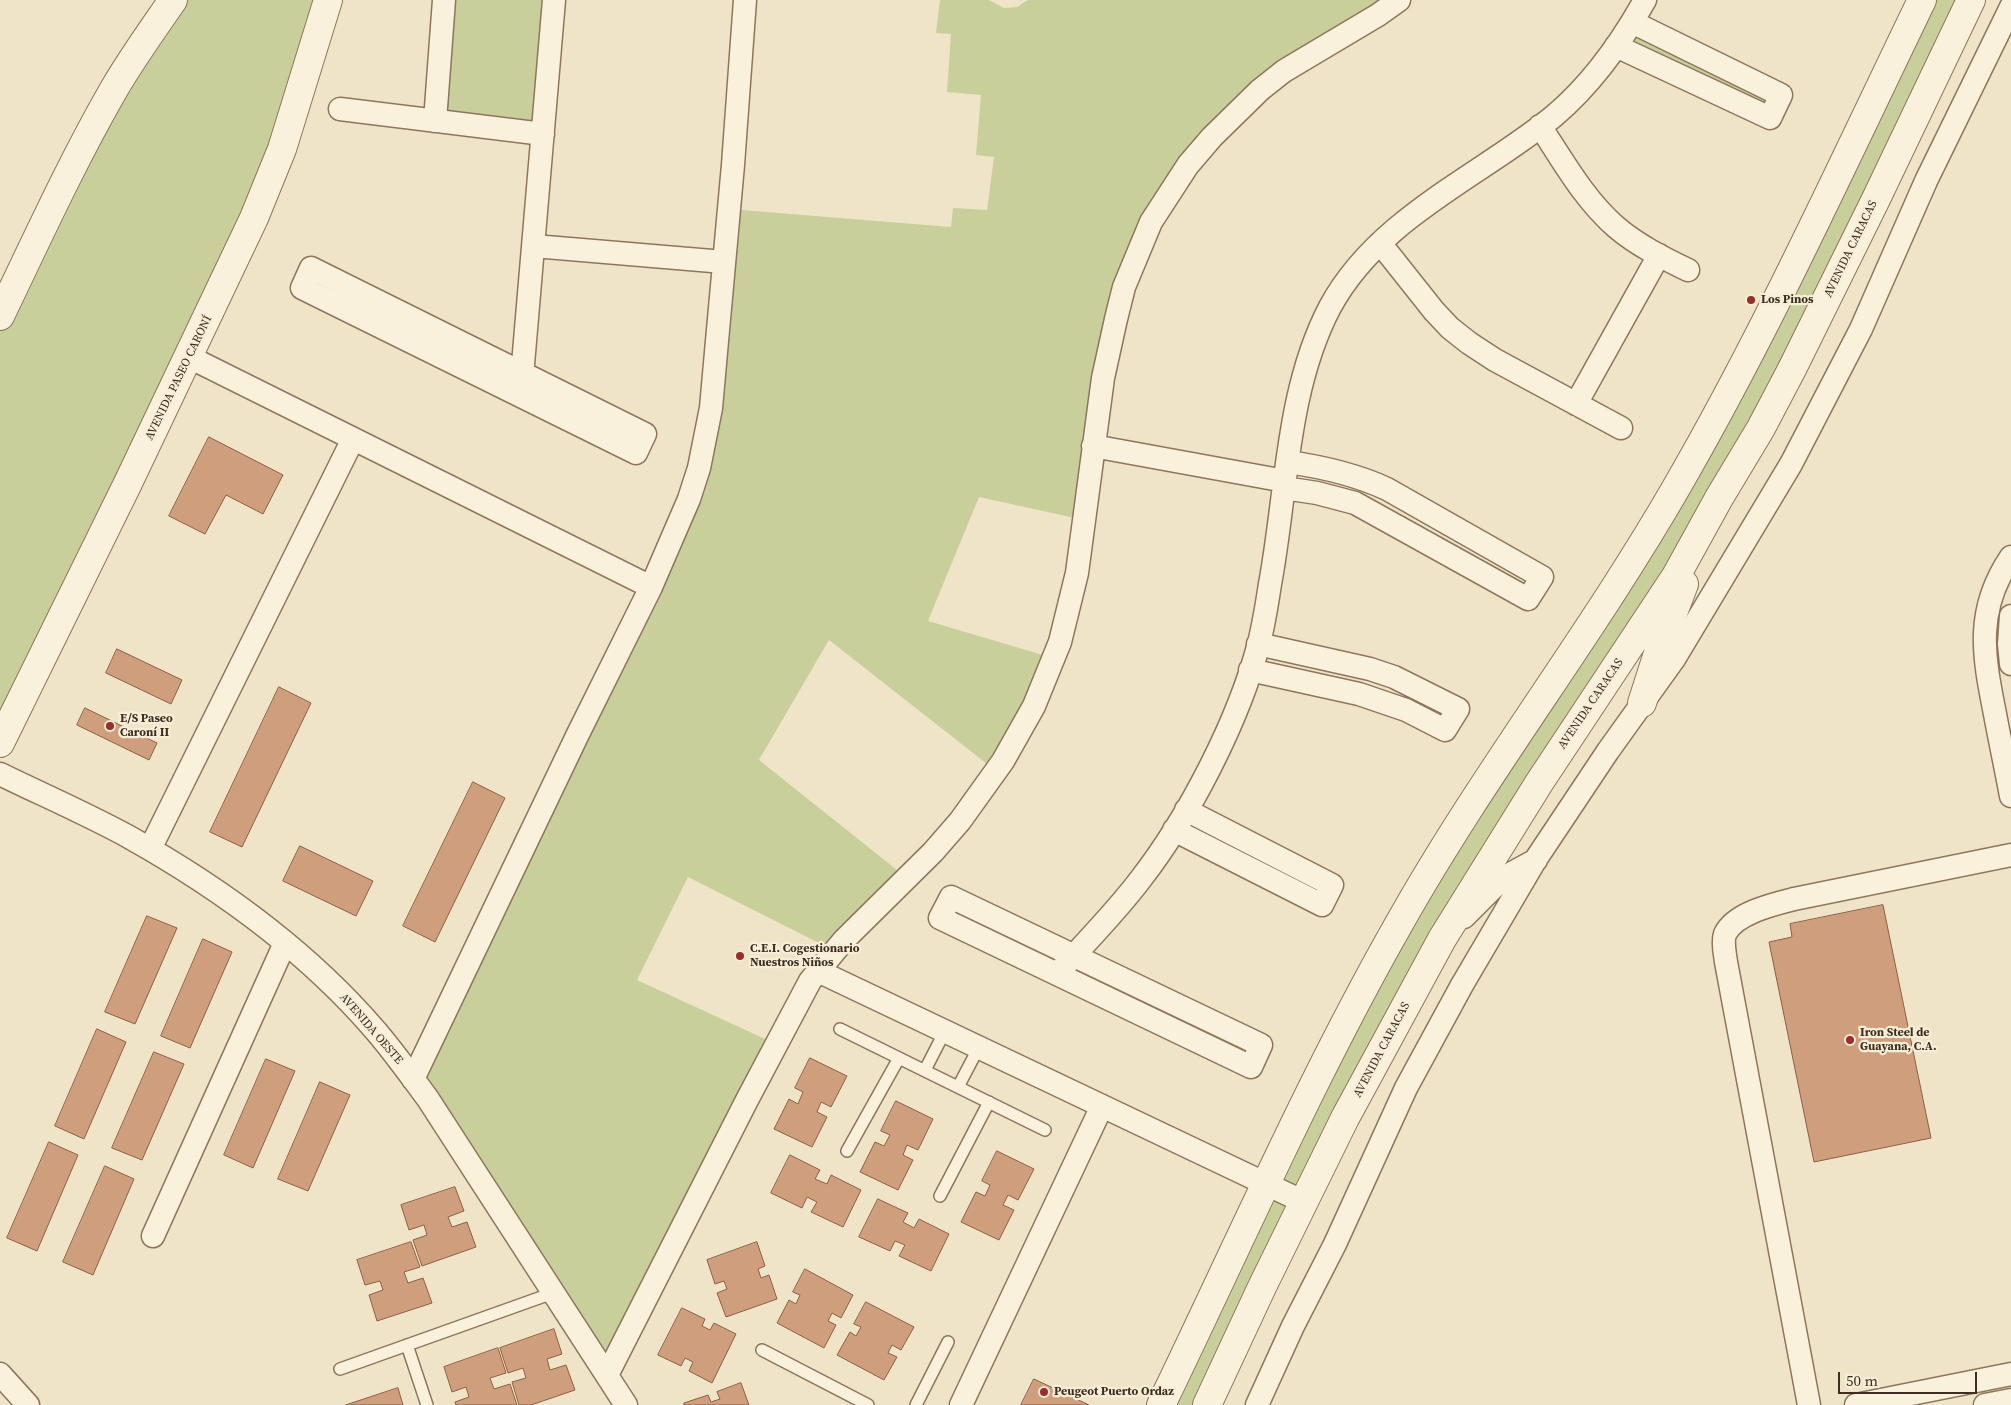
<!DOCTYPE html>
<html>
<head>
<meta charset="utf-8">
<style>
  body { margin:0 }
  #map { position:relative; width:2011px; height:1405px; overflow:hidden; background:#f0e4c8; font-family:"Source Serif 4",serif }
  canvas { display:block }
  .scale { position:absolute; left:1838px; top:1372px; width:139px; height:22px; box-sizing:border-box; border:2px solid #3d2e20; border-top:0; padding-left:6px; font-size:15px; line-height:18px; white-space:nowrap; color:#3d2e20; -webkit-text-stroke:4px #f7eed8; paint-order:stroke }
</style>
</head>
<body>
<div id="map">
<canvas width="2011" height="1405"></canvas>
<div class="scale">50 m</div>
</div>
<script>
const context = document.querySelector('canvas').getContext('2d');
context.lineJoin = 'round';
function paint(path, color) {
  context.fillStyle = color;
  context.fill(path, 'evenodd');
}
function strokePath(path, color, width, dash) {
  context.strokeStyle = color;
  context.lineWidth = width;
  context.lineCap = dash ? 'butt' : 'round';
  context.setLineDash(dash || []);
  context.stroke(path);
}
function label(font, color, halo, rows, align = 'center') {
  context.font = font + ' "Source Serif 4",serif';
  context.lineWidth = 4.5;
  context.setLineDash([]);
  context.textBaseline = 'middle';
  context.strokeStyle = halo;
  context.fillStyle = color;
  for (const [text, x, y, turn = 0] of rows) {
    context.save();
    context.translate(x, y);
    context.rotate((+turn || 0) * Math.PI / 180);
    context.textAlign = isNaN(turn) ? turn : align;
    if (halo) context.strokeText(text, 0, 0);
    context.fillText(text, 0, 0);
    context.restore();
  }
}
paint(new Path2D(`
  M173 0H328L298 100 0 743V316Z
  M444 0H554L543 134 435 121Z
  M940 0H989L1004 8 1017 7 1028 0H1399L1237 112 1137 253 1084 520 979 497 928 621 1053 658 996 771 829 640 759 760 907 878 835 951 688 877 637 980 776 1044 607 1375 413 1079 689 499 729 209 951 227 953 208 987 210 994 157 976 155 981 95 947 92 951 34 936 33Z
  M1922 0H1971L1792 369 1514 821 1207 1405H1161L1372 972 1635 555Z
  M1631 23 1781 95 1770 118 1617 45Z`), '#c9cf9b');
const building = new Path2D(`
  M209 437 283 475 263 514 226 495 205 534 169 516Z
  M117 649 182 680 171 704 106 673Z
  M279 687 311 703 242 847 210 832Z
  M85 708 157 743 149 760 77 725Z
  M473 782 505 798 435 942 403 926Z
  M300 846 373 881 356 916 283 881Z
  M1883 905 1931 1138 1814 1162 1769 942 1792 937 1790 924Z
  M147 916 177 928 135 1024 105 1012Z
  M203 939 232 952 190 1048 161 1036Z
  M97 1029 126 1042 84 1139 55 1126Z
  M154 1052 184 1064 142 1160 112 1148Z
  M810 1058 847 1076 831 1107 821 1102 817 1112 827 1117 812 1147 774 1129 789 1099 798 1104 803 1092 795 1088Z
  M266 1059 295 1071 253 1168 224 1155Z
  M320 1082 350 1095 308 1191 278 1179Z
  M896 1101 933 1119 918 1150 907 1145 903 1155 913 1160 898 1190 860 1172 875 1142 884 1146 890 1135 881 1131Z
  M49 1142 78 1155 37 1251 7 1238Z
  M997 1151 1034 1169 1018 1200 1008 1195 1003 1205 1014 1210 999 1240 961 1222 976 1192 985 1196 990 1185 982 1181Z
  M790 1155 820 1170 815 1179 827 1184 831 1175 861 1190 843 1227 811 1212 817 1202 807 1197 802 1208 771 1193Z
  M105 1166 134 1179 93 1275 63 1262Z
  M455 1187 464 1211 448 1217 452 1227 467 1222 476 1247 422 1266 413 1240 427 1235 424 1225 409 1230 401 1205Z
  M878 1199 908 1213 903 1222 914 1228 919 1219 949 1234 931 1271 899 1256 905 1245 895 1241 890 1251 859 1237Z
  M411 1242 420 1267 404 1272 408 1283 423 1278 432 1303 377 1321 369 1295 383 1290 380 1281 365 1285 357 1260Z
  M757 1242 765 1266 758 1269 761 1278 769 1275 777 1299 726 1317 717 1293 727 1289 724 1281 715 1284 707 1260Z
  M805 1269 853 1295 841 1318 832 1313 828 1321 836 1325 824 1348 777 1323 789 1300 796 1304 800 1295 793 1292Z
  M866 1302 914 1327 901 1350 892 1345 888 1353 897 1357 884 1380 837 1355 850 1332 856 1336 861 1327 854 1324Z
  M682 1308 705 1319 702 1326 710 1330 714 1323 736 1334 712 1383 689 1371 693 1362 685 1358 681 1366 658 1355Z
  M554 1329 562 1354 547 1359 550 1370 566 1365 575 1390 531 1405H519L512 1382 526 1378 523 1368 508 1373 500 1348Z
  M498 1348 506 1373 490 1378 494 1389 510 1384 517 1405H456L455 1402 469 1397 466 1387 452 1392 444 1367Z
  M1034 1379 1089 1405H1021Z
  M741 1383 749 1405H684V1403L708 1395 711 1402 720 1399 717 1392Z
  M398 1388 403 1405H346Z`);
paint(building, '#cf9f7d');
strokePath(building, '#8d5f41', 1);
const service = new Path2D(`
  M840 1029 1045 1130
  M925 1070 945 1031
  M958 1087 979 1047
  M847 1151 899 1058
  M940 1196 989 1102
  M407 1345 427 1405
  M762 1350 868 1405
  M340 1369 553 1293
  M916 1405 948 1342`);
const minor = new Path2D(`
  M1616 46 1770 118 1781 95 1632 22
  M340 109 543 134
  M435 121 444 0
  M1540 126C1563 161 1584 199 1616 227 1637 245 1663 258 1688 270
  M1380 243 1434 311 1450 328 1469 343 1495 360 1621 428
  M534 246 724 262
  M311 268 645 434 636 453 302 288Z
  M189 357 651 587
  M521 388 554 0
  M1576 404 1659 255
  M1093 446 1285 481
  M1284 488 1317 493 1355 503 1528 599 1542 577 1387 489C1355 474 1323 467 1288 462
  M2011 557C1975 610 1983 654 1995 714 2000 741 2006 769 2011 796
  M2011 616 2009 644 2011 664
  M1250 670 1359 694 1406 710 1445 730 1458 709 1394 677 1370 669 1258 644
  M0 774C43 795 87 814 129 837 220 888 307 951 375 1030 394 1052 411 1076 428 1099L626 1405
  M1174 830 1322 905 1332 885 1186 810
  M150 849 353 439
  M951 897 1261 1045 1251 1067 940 918Z
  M1464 917 1503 878 1536 860
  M818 971 1304 1202
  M1057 974C1085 943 1115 913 1140 880 1189 817 1239 720 1259 643 1264 623 1267 604 1270 584 1287 493 1286 391 1330 307 1378 218 1479 177 1554 116 1592 84 1621 43 1645 0
  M413 1079 577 736 651 587 689 499 699 468 711 408 716 352 733 165 745 0
  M153 1236 285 943
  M0 1374 28 1405
  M607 1375 747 1100 810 981 844 940 933 852 960 821 1003 761 1034 706 1060 642 1077 573 1103 378 1116 319 1124 287 1151 222 1188 165 1212 137 1260 90 1284 71 1378 15 1399 0
  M961 1405 1102 1106
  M1257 1405 1293 1326 1335 1244 1406 1088 1462 985 1536 859 1608 751 1674 659 1791 464 1861 329 1926 181 2011 7
  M1809 1405 1726 962C1725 953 1722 943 1725 934 1735 913 1774 904 1794 899L2011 855
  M1856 1405 2011 1374
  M1985 1405 2011 1400`);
const tertiary = new Path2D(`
  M0 316C37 239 72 162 114 89 132 58 153 29 173 0
  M1642 703 1659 650 1684 584
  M0 743 128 483 254 218 282 149 328 0
  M1161 1405C1239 1244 1311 1078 1400 922 1484 773 1590 637 1676 488 1767 331 1843 163 1922 0
  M1207 1405 1262 1287 1345 1118 1442 939 1539 783 1676 576 1719 498 1761 428 1792 369 1876 199 1971 0`);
strokePath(service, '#8d765c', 14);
strokePath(minor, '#8d765c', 25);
strokePath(tertiary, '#8d765c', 30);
strokePath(service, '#faf1dc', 11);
strokePath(minor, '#faf1dc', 22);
strokePath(tertiary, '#faf1dc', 28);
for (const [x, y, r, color] of [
  [1751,300,5,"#9e2a2b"],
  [110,726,5,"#9e2a2b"],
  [740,956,5,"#9e2a2b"],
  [1850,1040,5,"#9e2a2b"],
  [1044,1392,5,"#9e2a2b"]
]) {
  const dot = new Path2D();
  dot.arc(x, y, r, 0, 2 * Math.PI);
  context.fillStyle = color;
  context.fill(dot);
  strokePath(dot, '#f7eed8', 2);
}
label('12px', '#3d2e20', '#f7eed8', [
  ["AVENIDA CARACAS",1851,249,-64],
  ["AVENIDA PASEO CARONÍ",179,378,-64],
  ["AVENIDA CARACAS",1591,704,-56],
  ["AVENIDA OESTE",371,1029,49],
  ["AVENIDA CARACAS",1382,1050,-62]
]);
label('bold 12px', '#3d2e20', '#f7eed8', [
  ["Los Pinos",1761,300],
  ["E/S Paseo",120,719],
  ["Caroní II",120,733],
  ["C.E.I. Cogestionario",750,949],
  ["Nuestros Niños",750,963],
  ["Iron Steel de",1860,1033],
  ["Guayana, C.A.",1860,1047],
  ["Peugeot Puerto Ordaz",1054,1392]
], 'left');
</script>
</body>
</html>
